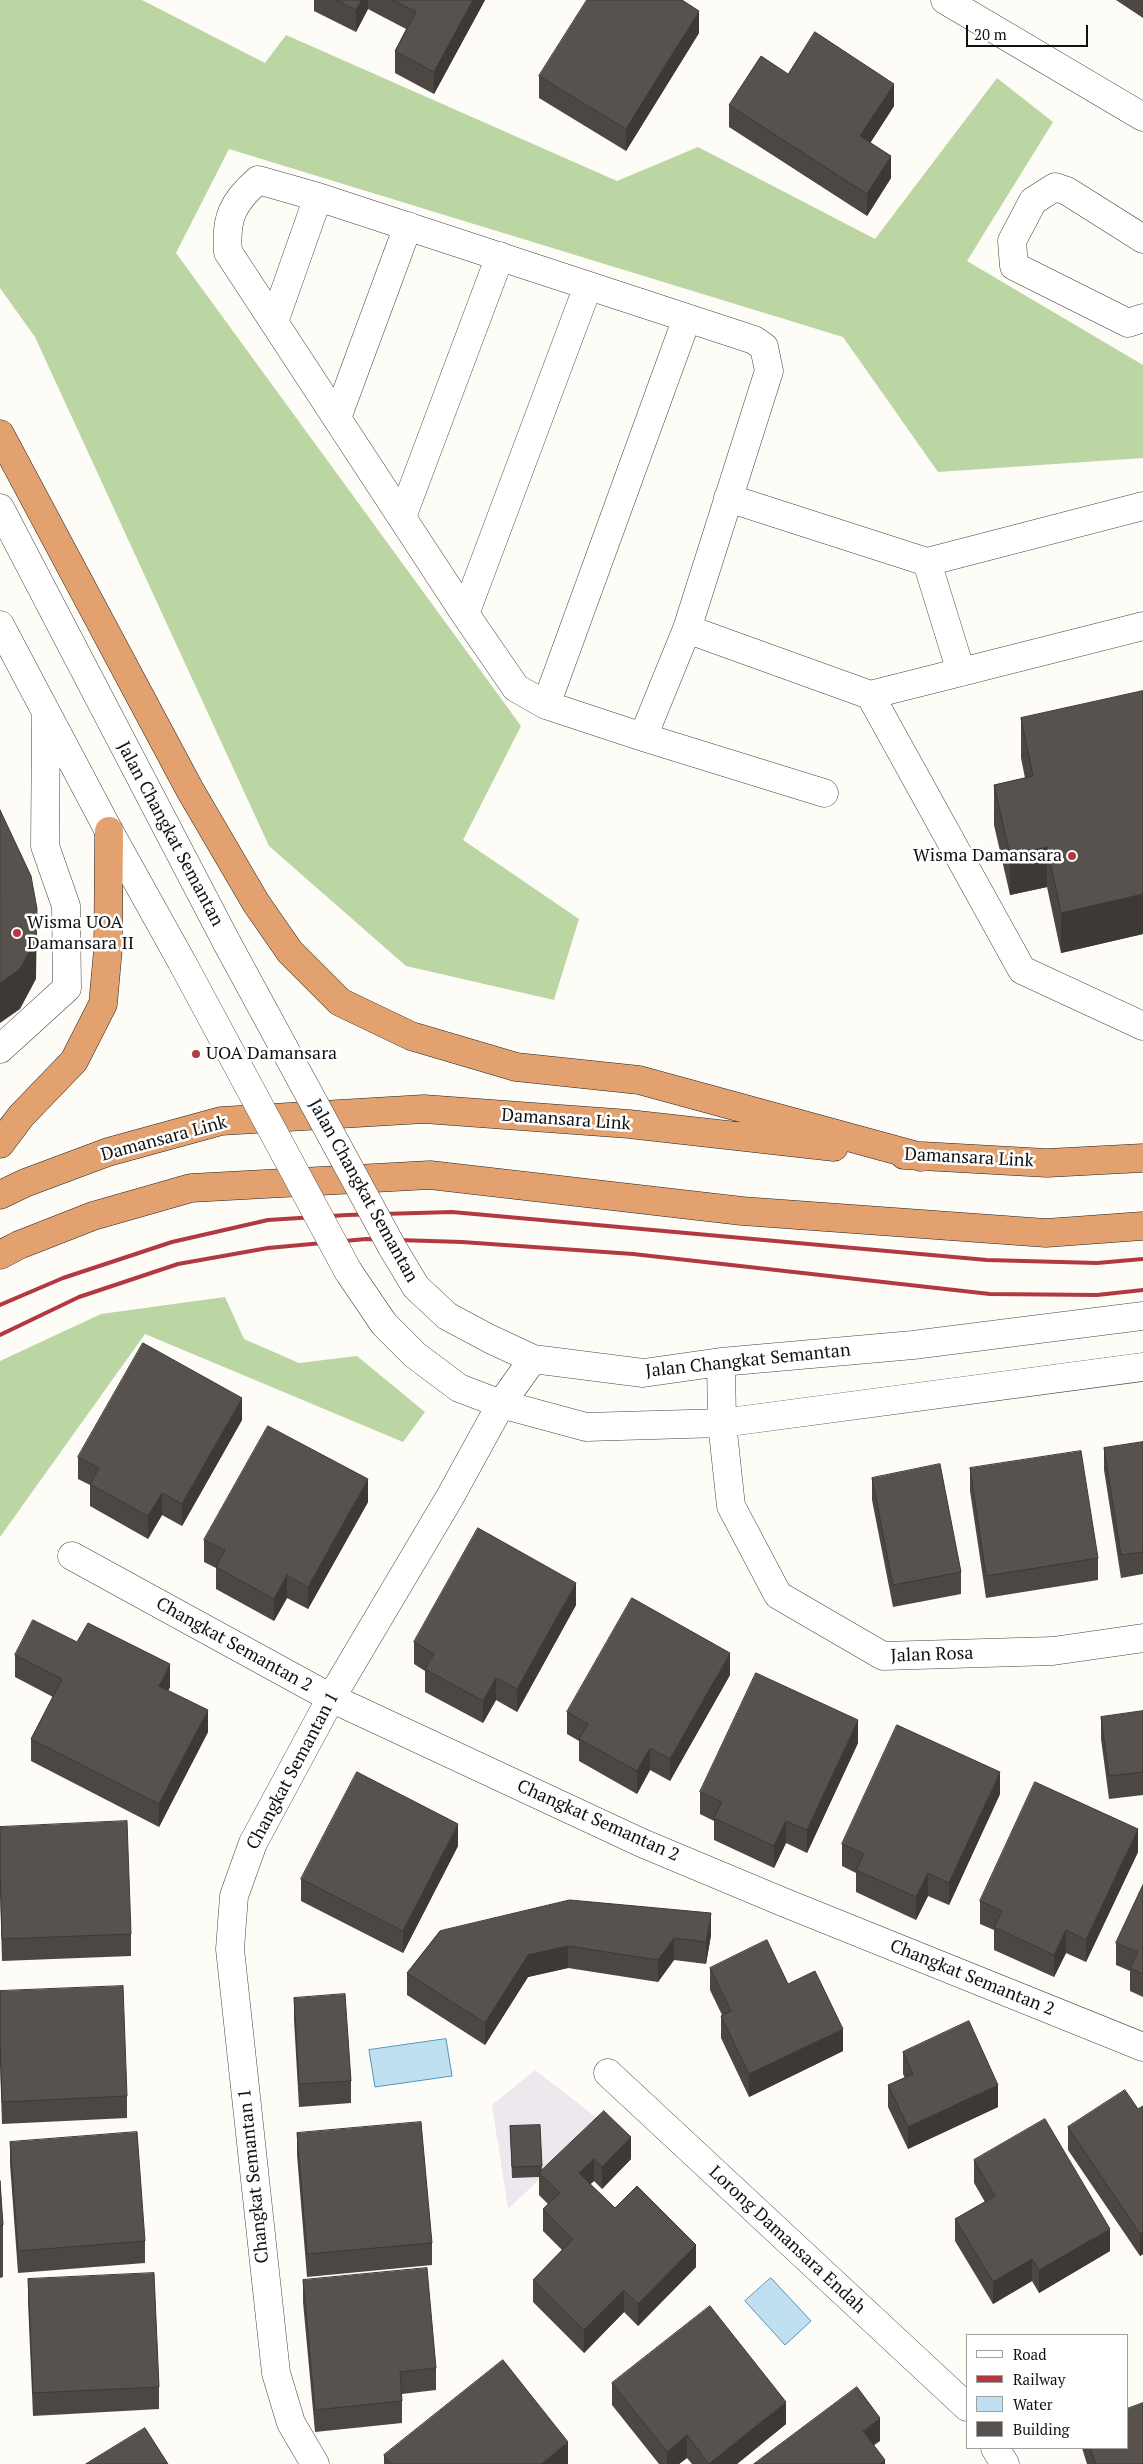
<!DOCTYPE html>
<html>
<head>
<meta charset="utf-8">
<style>
  body { margin:0 }
  #map { position:relative; width:1143px; height:2464px; overflow:hidden; background:#fefcf6; font-family:"PT Serif",serif }
  canvas { display:block }
  .legend { position:absolute; left:966px; top:2334px; width:162px; height:115px; box-sizing:border-box; background:#fff; border:1px solid #a0a0a0; margin:0; padding:6px 9px; list-style:none; font-size:15px; color:#111 }
  .legend li { display:flex; align-items:center; gap:10px; height:25px }
  .legend b { width:25px; border:1px solid #a0a0a0 }
  .scale { position:absolute; left:966px; top:25px; width:122px; height:22px; box-sizing:border-box; border:2px solid #111; border-top:0; padding-left:6px; font-size:15px; line-height:18px; white-space:nowrap; color:#111; -webkit-text-stroke:4px #fff; paint-order:stroke }
</style>
</head>
<body>
<div id="map">
<canvas width="1143" height="2464"></canvas>
<ul class="legend">
<li><b style="height:6px;background:#fff"></b>Road</li>
<li><b style="height:6px;background:#b23841"></b>Railway</li>
<li><b style="height:14px;background:#c0dff0"></b>Water</li>
<li><b style="height:14px;background:#58524e"></b>Building</li>
</ul>
<div class="scale">20 m</div>
</div>
<script>
const context = document.querySelector('canvas').getContext('2d');
context.lineJoin = 'round';
function paint(path, color) {
  context.fillStyle = color;
  context.fill(path, 'evenodd');
}
function strokePath(path, color, width, dash) {
  context.strokeStyle = color;
  context.lineWidth = width;
  context.lineCap = dash ? 'butt' : 'round';
  context.setLineDash(dash || []);
  context.stroke(path);
}
function label(font, color, halo, rows, align = 'center') {
  context.font = font + ' "PT Serif",serif';
  context.lineWidth = 5;
  context.setLineDash([]);
  context.textBaseline = 'middle';
  context.strokeStyle = halo;
  context.fillStyle = color;
  for (const [text, x, y, turn = 0] of rows) {
    context.save();
    context.translate(x, y);
    context.rotate((+turn || 0) * Math.PI / 180);
    context.textAlign = isNaN(turn) ? turn : align;
    if (halo) context.strokeText(text, 0, 0);
    context.fillText(text, 0, 0);
    context.restore();
  }
}
paint(new Path2D(`
  M535 2070 601 2121 508 2209 492 2105Z`), '#ede7ee');
paint(new Path2D(`
  M0 0H142L265 63 286 35 617 181 698 147 875 239 997 78 1053 122 967 261 1143 365V458L938 472 843 337 229 149 176 253 521 726 463 840 579 919 554 1000 406 966 269 846 35 337 0 288Z
  M225 1297 244 1339 299 1363 357 1356 425 1412 403 1442 145 1334 0 1537V1361L101 1314Z`), '#bbd5a3');
const water = new Path2D(`
  M446 2039 452 2076 375 2087 369 2050Z
  M771 2278 811 2321 785 2345 745 2301Z`);
paint(water, '#c0dff0');
strokePath(water, '#5095be', 1);
const minor = new Path2D(`
  M945 0 1143 117
  M1143 239 1067 191 1055 187 1033 201 1012 241 1014 266 1128 323 1143 318
  M274 322 318 197
  M337 418 408 226
  M728 498 927 562
  M0 508 227 943
  M402 517 500 256
  M465 614 588 286
  M0 625 109 831 183 964
  M1143 626 870 695 1022 970 1143 1026
  M687 629 870 695
  M961 672 927 562 1143 506
  M546 705 687 318
  M643 737 687 629 769 371 764 347 754 340 318 197 258 180C233 202 225 218 228 252L465 614 516 688 546 705 643 737 824 793
  M0 1049 67 988 66 906 45 846 46 716
  M392 1247 416 1287 447 1316 490 1339 533 1359 643 1373 721 1362 913 1345 1143 1316
  M348 1271 384 1324 415 1355 459 1388 501 1404 586 1427 722 1423 1143 1367
  M721 1362 722 1423 731 1506 778 1595 883 1656 1053 1651 1143 1638
  M72 1556 331 1698 642 1843 783 1902 1143 2047
  M608 2073 967 2407
  M995 2448 1005 2464
  M315 2464 291 2423 276 2373 230 1949 234 1896 253 1843 331 1698 450 1497 501 1404 533 1359`);
const highway = new Path2D(`
  M0 434 190 790 256 903 290 952 340 1002 411 1036 516 1067 639 1080 921 1157
  M0 1144 21 1116 74 1061 103 1004 108 949 109 831
  M904 1155 1047 1163 1143 1158
  M0 1195 25 1183 108 1152 221 1121 424 1109 629 1124 834 1147
  M0 1255 19 1245 93 1216 191 1188 430 1175 742 1211 1046 1233 1143 1226`);
strokePath(minor, '#444', 29);
strokePath(highway, '#222', 29);
strokePath(minor, '#fff', 28);
strokePath(highway, '#e3a16f', 28);
strokePath(new Path2D(`
  M0 1305 63 1278 172 1242 268 1220 347 1215 452 1212 987 1260 1097 1263 1143 1259
  M0 1335 79 1297 178 1264 268 1248 366 1239 462 1242 633 1254 990 1294 1097 1295 1143 1290`), '#b23841', 4);
const minorBridge = new Path2D(`
  M227 943 392 1247
  M183 964 348 1271`);
strokePath(minorBridge, '#444', 29, []);
strokePath(minorBridge, '#fff', 28);
paint(new Path2D(`
  M314 0H485L434 94 395 73V51L406 29 368 9 356 32 314 11Z
  M1116 0H1143V18Z
  M699 33 626 151 539 98V76Z
  M729 105 894 106 870 143 891 178 867 216 729 127Z
  M1143 691V934L1061 953 1047 887 1010 895 994 825V785L1025 778 1021 758V718Z
  M242 1420 182 1526 162 1515 148 1539 90 1506V1485L78 1479V1457Z
  M1143 1442V1574L1121 1578 1104 1470V1448Z
  M970 1468 1098 1558V1580L986 1598 970 1491Z
  M872 1478 961 1572V1594L893 1607 872 1500Z
  M368 1502 308 1609 287 1598 274 1621 216 1589V1568L204 1562V1540Z
  M576 1605 517 1712 496 1700 483 1723 425 1692V1671L414 1664V1642Z
  M77 1642 170 1687 168 1691 208 1732 159 1827 31 1761V1739L53 1697 15 1677V1655Z
  M730 1675 670 1781 650 1770 637 1794 579 1761V1741L567 1734V1712Z
  M1143 1711V1795L1109 1799 1101 1739V1717Z
  M858 1743 807 1853 786 1843 774 1868 714 1840V1821L700 1814V1792Z
  M1000 1794 949 1905 928 1896 916 1920 856 1892V1873L842 1866V1844Z
  M0 1827 131 1934V1956L2 1961 0 1889Z
  M458 1846 403 1953 301 1901V1879Z
  M1138 1852 1086 1962 1066 1953 1054 1977 994 1950V1930L980 1924V1901Z
  M1143 1885V1997L1130 1991V1971L1116 1965V1943Z
  M440 1931 711 1935 706 1964 674 1960 658 1982 568 1968 528 1977 485 2045 407 1995V1973Z
  M710 1968 788 1984 843 2051 749 2097 721 2038V2016L722 2015 710 1990Z
  M0 1991 127 2096V2118L2 2124 0 2063Z
  M294 1998 351 2081V2103L299 2107 294 2020Z
  M903 2052 998 2107 908 2149 888 2107V2085L905 2078 903 2074Z
  M1143 2106V2254L1140 2256 1068 2150V2127L1138 2109Z
  M604 2111 631 2159 602 2189 594 2181 590 2184 615 2208 696 2267 638 2326 624 2312 584 2353 533 2302V2280L562 2250 543 2231V2209L548 2204 539 2195V2177L512 2178 510 2126 540 2125 542 2170Z
  M297 2133 432 2243V2265L307 2277 297 2155Z
  M10 2142 145 2241V2263L18 2273 10 2164Z
  M974 2160 1110 2251 1039 2293 1032 2281 993 2304 955 2241V2219L985 2202 974 2183Z
  M0 2181 3 2225V2277L0 2278Z
  M28 2279 159 2387V2409L33 2416 28 2302Z
  M303 2280 436 2368V2390L402 2394V2423L315 2432 303 2302Z
  M612 2383 786 2424 737 2464H692L687 2458 679 2464H659L612 2405Z
  M1082 2448H1127L1143 2464H1087Z
  M384 2455 568 2464H384Z`), '#4c4743');
paint(new Path2D(`
  M362 0H368V9L356 32V10Z
  M473 0H485L434 94V72Z
  M699 11V33L626 151V129Z
  M894 84V106L860 159V136Z
  M891 156V178L867 216V194Z
  M1047 847V887L1010 895V855Z
  M1143 894V934L1061 953V913Z
  M37 909 36 979 20 1009 0 1023V983Z
  M242 1398V1420L182 1526V1504Z
  M368 1479V1502L308 1609V1587Z
  M162 1493V1515L148 1539V1516Z
  M287 1575V1598L274 1621V1599Z
  M576 1583V1605L517 1712V1689Z
  M730 1653V1675L670 1781V1759Z
  M170 1664V1687L159 1708V1686Z
  M496 1678V1700L483 1723V1701Z
  M208 1710V1732L159 1827V1804Z
  M858 1720V1743L807 1853V1830Z
  M650 1748V1770L637 1794V1771Z
  M1000 1772V1794L949 1905V1883Z
  M786 1821V1843L774 1868V1846Z
  M458 1824V1846L403 1953V1931Z
  M1138 1829V1852L1086 1962V1940Z
  M928 1873V1896L916 1920V1897Z
  M711 1913V1935L706 1964V1942Z
  M1066 1930V1953L1054 1977V1955Z
  M674 1938V1960L658 1982V1960Z
  M568 1946V1968L528 1977 485 2045V2023L528 1955Z
  M843 2029V2051L749 2097V2074Z
  M998 2085V2107L908 2149V2127Z
  M631 2137V2159L602 2189V2167Z
  M594 2159V2181L579 2195V2173Z
  M1110 2229V2251L1039 2293V2270Z
  M1143 2232V2254L1140 2256V2234Z
  M696 2245V2267L638 2326V2304Z
  M1032 2259V2281L993 2304V2282Z
  M624 2290V2312L584 2353V2330Z
  M786 2402V2424L737 2464H709Z
  M880 2418V2441L863 2453V2431Z
  M687 2435V2458L679 2464H667V2452Z
  M568 2442V2464H541Z
  M885 2460V2464H879Z`), '#3e3937');
const building = new Path2D(`
  M337 0H362L356 10Z
  M393 0H473L434 72 395 51 416 12Z
  M587 0H682L699 11 626 129 539 76Z
  M815 32 894 84 860 136 891 156 867 194 729 105 761 56 788 74Z
  M1143 691V894L1061 913 1047 847 1010 855 994 785 1033 776 1021 718Z
  M0 810 31 876 37 909 36 939 20 969 0 983Z
  M143 1343 242 1398 182 1504 162 1493 148 1516 90 1484 99 1468 78 1457Z
  M268 1426 368 1479 308 1587 287 1575 274 1599 216 1567 225 1550 204 1540Z
  M1143 1442V1552L1121 1555 1104 1448Z
  M1081 1451 1098 1558 986 1576 970 1468Z
  M940 1464 961 1572 893 1585 872 1478Z
  M478 1528 576 1583 517 1689 496 1678 483 1701 425 1669 434 1654 414 1642Z
  M632 1598 730 1653 670 1759 650 1748 637 1771 579 1739 588 1724 567 1712Z
  M33 1620 77 1642 88 1623 170 1664 159 1686 208 1710 159 1804 31 1739 62 1679 15 1655Z
  M756 1673 858 1720 807 1830 786 1821 774 1846 714 1818 722 1802 700 1792Z
  M1143 1711V1772L1109 1776 1101 1717Z
  M897 1725 1000 1772 949 1883 928 1873 916 1897 856 1870 864 1854 842 1844Z
  M357 1772 458 1824 403 1931 301 1879Z
  M1035 1782 1138 1829 1086 1940 1066 1930 1054 1955 994 1927 1002 1911 980 1901Z
  M127 1821 131 1934 2 1939 0 1867V1827Z
  M1143 1885V1974L1130 1968 1138 1952 1116 1943Z
  M570 1900 711 1913 706 1942 674 1938 658 1960 568 1946 528 1955 485 2023 407 1973 440 1931Z
  M767 1940 788 1984 815 1971 843 2029 749 2074 721 2016 731 2011 710 1968Z
  M123 1986 127 2096 2 2102 0 2041V1991Z
  M345 1994 351 2081 299 2084 294 1998Z
  M969 2021 998 2085 908 2127 888 2085 913 2074 903 2052Z
  M1125 2090 1138 2109 1143 2106V2232L1140 2234 1068 2127Z
  M604 2111 631 2137 602 2167 594 2159 579 2173 615 2208 637 2186 696 2245 638 2304 624 2290 584 2330 533 2280 573 2239 543 2209 560 2193 539 2173Z
  M1045 2119 1110 2229 1039 2270 1032 2259 993 2282 955 2219 995 2196 974 2160Z
  M421 2122 432 2243 307 2254 297 2133Z
  M540 2125 542 2166 512 2167 510 2126Z
  M137 2132 145 2241 18 2251 10 2142Z
  M0 2181 3 2225 0 2226Z
  M427 2268 436 2368 400 2372 402 2401 315 2410 303 2280Z
  M154 2273 159 2387 33 2393 28 2279Z
  M710 2306 786 2402 709 2464 687 2435 667 2452 612 2383Z
  M503 2360 568 2442 541 2464H391L384 2455Z
  M857 2387 880 2418 863 2431 885 2460 879 2464H754Z
  M1143 2403V2464H1096L1090 2448H1127V2409Z
  M145 2428 168 2464H86Z`);
paint(building, '#58524e');
strokePath(building, '#3e3937', 1);
for (const [x, y, r, color] of [
  [1072,856,5,"#b23841"],
  [17,933,5,"#b23841"],
  [196,1054,5,"#b23841"]
]) {
  const dot = new Path2D();
  dot.arc(x, y, r, 0, 2 * Math.PI);
  context.fillStyle = color;
  context.fill(dot);
  strokePath(dot, '#fff', 2);
}
label('18px', '#111', '#fff', [
  ["Jalan Changkat Semantan",170,834,62],
  ["Damansara Link",566,1120,4],
  ["Damansara Link",164,1139,-15],
  ["Damansara Link",969,1158,3],
  ["Jalan Changkat Semantan",363,1191,61],
  ["Jalan Changkat Semantan",748,1361,-6],
  ["Changkat Semantan 2",234,1645,29],
  ["Jalan Rosa",932,1655,-2],
  ["Changkat Semantan 1",293,1771,-62],
  ["Changkat Semantan 2",598,1821,24],
  ["Changkat Semantan 2",972,1978,22],
  ["Changkat Semantan 1",254,2176,-96],
  ["Lorong Damansara Endah",787,2240,43]
]);
label('18px', '#111', '#fff', [
  ["Wisma Damansara",1062,856,"right"],
  ["Wisma UOA",27,923],
  ["Damansara II",27,944],
  ["UOA Damansara",206,1054]
], 'left');
</script>
</body>
</html>
